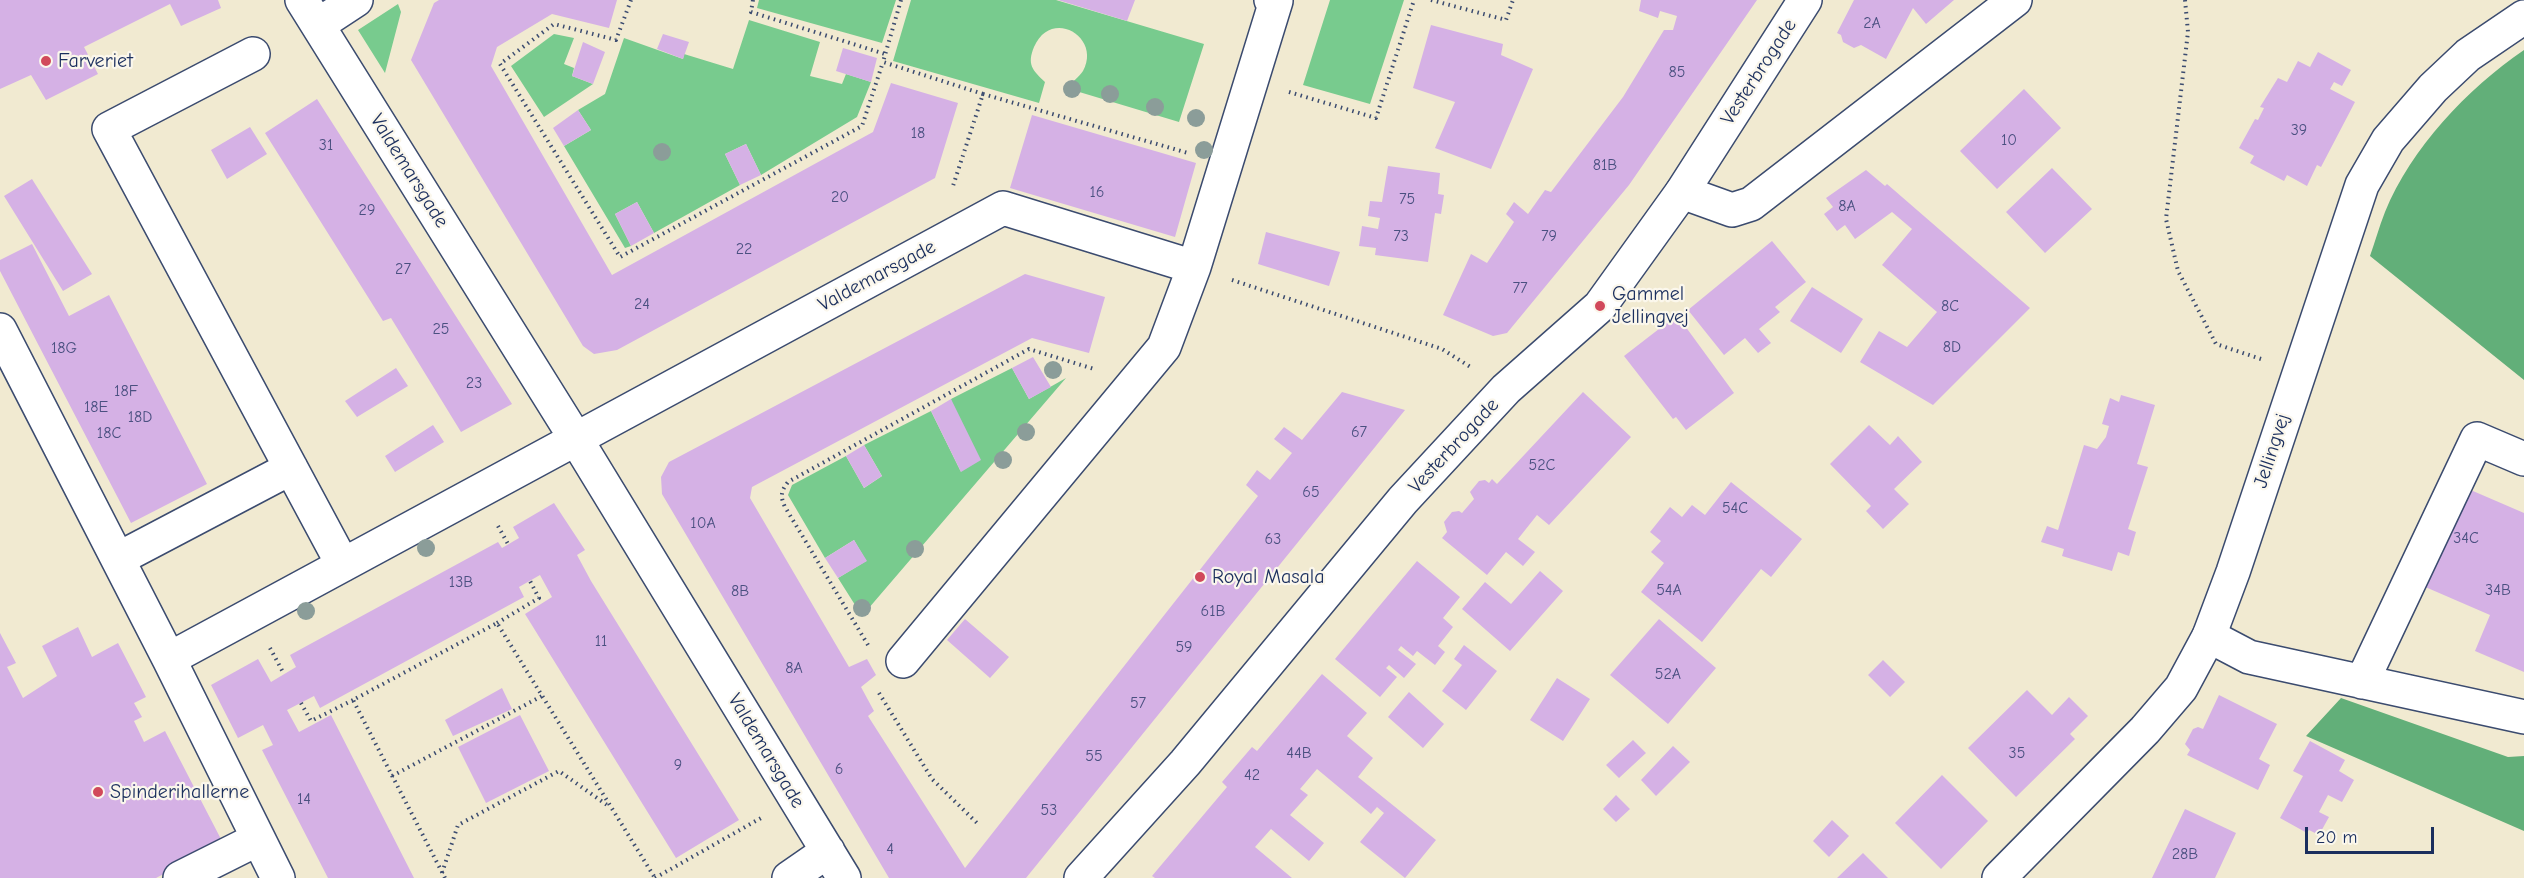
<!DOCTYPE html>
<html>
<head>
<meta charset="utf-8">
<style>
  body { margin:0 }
  #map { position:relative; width:2524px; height:878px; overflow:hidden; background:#f1ead1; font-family:"Comic Neue",sans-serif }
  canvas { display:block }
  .scale { position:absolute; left:2305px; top:827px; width:129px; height:27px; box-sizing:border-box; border:3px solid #1b2f5e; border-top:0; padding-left:8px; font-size:18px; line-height:21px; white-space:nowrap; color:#1b2f5e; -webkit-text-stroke:4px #fbf7ec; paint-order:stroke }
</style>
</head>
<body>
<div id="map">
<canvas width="2524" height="878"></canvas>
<div class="scale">20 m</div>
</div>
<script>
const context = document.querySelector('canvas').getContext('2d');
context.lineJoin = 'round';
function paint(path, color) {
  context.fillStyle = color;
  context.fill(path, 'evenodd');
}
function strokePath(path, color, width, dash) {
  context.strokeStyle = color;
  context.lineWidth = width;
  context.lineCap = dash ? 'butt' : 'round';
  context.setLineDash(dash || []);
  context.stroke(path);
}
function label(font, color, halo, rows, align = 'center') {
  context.font = font + ' "Comic Neue",sans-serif';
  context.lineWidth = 4.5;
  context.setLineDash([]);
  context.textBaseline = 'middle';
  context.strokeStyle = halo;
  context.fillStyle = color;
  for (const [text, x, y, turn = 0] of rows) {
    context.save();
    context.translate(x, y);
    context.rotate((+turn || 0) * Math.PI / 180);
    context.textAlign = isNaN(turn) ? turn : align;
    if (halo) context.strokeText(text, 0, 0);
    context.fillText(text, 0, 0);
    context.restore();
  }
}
paint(new Path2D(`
  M759 0H896L882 43 757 8Z
  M911 0H1056L1204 44 1179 122 1066 88C1071 83 1079 77 1083 71 1102 37 1051 7 1034 47 1027 64 1032 70 1045 82L1039 103 893 61Z
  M1330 0H1404L1370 104 1303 85Z
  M398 4 401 12 385 73 358 30Z
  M749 20 820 42 810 76 842 84 846 74 871 82 857 117 761 175 746 144 725 154 740 185 654 233 637 202 615 214 631 246 625 248 564 146 591 130 578 110 605 94 624 38 683 59 684 54 733 69Z
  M554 34 574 38 564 64 574 68 572 76 593 84 544 117 511 66Z
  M1012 368 1029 399 1066 378 862 616 838 578 866 561 854 540 825 558 788 495 792 485 846 456 864 488 882 476 864 445 931 411 961 472 951 399Z`), '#78cb8e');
paint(new Path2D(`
  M2524 50V380L2370 256C2375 242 2379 227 2385 212 2411 148 2467 89 2524 50Z
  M2341 698 2508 757 2524 756V831L2306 736Z`), '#62af79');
paint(new Path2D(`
  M0 0H218L221 8 181 26 170 4 84 47 98 74 46 100 31 75 0 89Z
  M439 0H617L609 28 552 14 497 47 491 66 612 275 873 132 891 83 958 103 935 178 617 350 594 354 583 346 411 60 434 3Z
  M1058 0H1135L1127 21Z
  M1641 0H1757L1629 185 1507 333 1493 336 1443 315 1471 254 1487 263 1514 222 1506 214 1514 202 1528 214 1545 190 1551 192 1623 97 1664 30H1673L1677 16 1660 11 1658 18 1639 11Z
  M1854 0H1954L1926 24 1913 8 1886 59 1861 45 1854 48 1843 42 1841 35 1837 33Z
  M1431 25 1503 44 1501 55 1533 69 1491 169 1435 148 1455 102 1413 88Z
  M663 34 689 42 683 59 657 49Z
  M583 42 605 52 593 84 572 76Z
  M843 48 877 58 871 82 836 71Z
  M2318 52 2351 70 2342 86 2334 82 2330 89 2355 102 2321 167 2317 165 2307 186 2287 175 2284 181 2250 163 2254 156 2239 148 2255 119 2258 120 2264 108 2260 107 2278 78 2287 82 2298 61 2310 67Z
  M2024 89 2061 128 1997 189 1960 151Z
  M317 99 512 404 461 432 391 318 383 321 265 133Z
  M578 110 591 130 564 146 553 128Z
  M1032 115 1196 163 1175 237 1010 188Z
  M250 127 267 154 227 179 211 150Z
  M746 144 761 175 740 185 725 154Z
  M1388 166 1440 173 1438 194 1444 195 1441 214 1435 213 1428 262 1375 255 1376 248 1359 246 1362 226 1378 229 1380 218 1368 216 1370 201 1382 202Z
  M2052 168 2092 209 2045 253 2006 212Z
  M1866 170 1885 186 1887 184 2030 308 1933 405 1860 362 1879 331 1907 347 1937 312 1882 265 1912 229 1892 212 1855 239 1845 225 1837 231 1824 214 1833 207 1826 198Z
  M32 179 92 274 63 291 4 196Z
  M637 202 654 233 631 246 615 214Z
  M1266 232 1340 252 1329 286 1258 264Z
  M1772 241 1806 282 1775 307 1780 312 1759 329 1771 343 1758 353 1745 338 1724 355 1688 310Z
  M32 244 69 316 109 295 207 484 131 523 0 271V260Z
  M1025 274 1105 297 1089 353 1032 338 752 487 750 498 849 667 867 659 876 675 861 687 874 711 868 716 965 868 1258 496 1246 485 1257 470 1270 480 1292 453 1274 439 1284 427 1302 440 1342 392 1405 410 1026 878H889L662 494 661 477 669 462Z
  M1812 287 1863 319 1841 353 1790 321Z
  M1677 315 1734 393 1686 430 1676 417 1673 419 1624 356Z
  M1033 357 1051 387 1029 399 1012 368Z
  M396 368 408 386 357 417 345 401Z
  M1583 392 1631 437 1549 525 1537 515 1518 539 1535 552 1523 566 1506 552 1487 575 1442 538 1447 532 1444 522 1452 512 1459 511 1462 513 1474 499 1470 492 1479 481 1485 480 1489 483 1492 479 1497 484Z
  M2121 395 2155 405 2137 464 2148 467 2128 529 2136 532 2129 556 2118 552 2112 571 2062 556 2064 549 2041 542 2047 526 2058 530 2084 445 2097 449 2106 437 2109 426 2102 424 2110 398 2119 402Z
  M951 399 981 460 961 472 931 411Z
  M433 425 444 442 395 472 385 456Z
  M1869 425 1890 445 1898 436 1922 462 1894 489 1909 504 1883 529 1866 511 1871 506 1830 464Z
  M864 445 882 476 864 488 846 456Z
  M1731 482 1802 539 1771 577 1761 569 1702 642 1641 592 1664 563 1651 552 1661 541 1650 532 1670 507 1682 517 1692 505 1705 515Z
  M2466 488 2524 513V672L2475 651 2490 615 2423 586Z
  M554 503 585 550 577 555 591 581 739 820 676 858 525 614 552 597 540 575 519 587 524 597 320 708 314 696 287 710 299 732 331 715 414 878H328L262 750 273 745 263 725 238 738 211 685 258 659 271 682 296 667 290 655 498 542 502 548 519 538 513 527Z
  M854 540 867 561 838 578 825 558Z
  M1417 561 1460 597 1443 618 1453 627 1438 646 1445 652 1435 665 1417 651 1413 656 1401 646 1398 650 1416 664 1404 678 1389 665 1386 668 1397 677 1380 697 1335 659Z
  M1540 571 1563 591 1510 651 1462 609 1485 582 1511 604Z
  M965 619 1009 657 990 678 947 640Z
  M1659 619 1716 668 1668 724 1610 675Z
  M78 627 92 657 118 643 146 697 134 703 142 717 134 721 144 742 165 731 223 843 156 878H0V633L16 663 7 667 23 698 57 676 42 646Z
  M1464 645 1497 671 1466 710 1442 691 1462 665 1454 659Z
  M1883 660 1905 682 1890 697 1868 675Z
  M1322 674 1367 713 1347 736 1373 758 1358 777 1436 840 1405 878 1360 842 1384 813 1377 807 1371 814 1317 769 1300 789 1308 795 1290 815 1324 843 1309 861 1271 829 1255 847 1292 878H1155L1152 876 1227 787 1222 782 1252 747 1257 751Z
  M1557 678 1590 699 1563 741 1530 720Z
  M502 688 512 709 453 736 445 720Z
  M2027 690 2052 715 2069 697 2088 716 2070 734 2075 739 2016 797 1968 748Z
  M1409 692 1444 724 1423 748 1388 717Z
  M2219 695 2277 724 2259 759 2270 765 2258 790 2187 755 2190 750 2185 744 2193 729 2198 727 2203 729Z
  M520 715 549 771 486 803 458 747Z
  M1633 740 1646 753 1619 778 1606 765Z
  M2310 741 2345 760 2339 771 2354 780 2342 802 2328 795 2319 812 2329 817 2319 835 2309 830 2307 833 2280 818 2303 776 2293 771Z
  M1673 746 1690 762 1656 796 1641 780Z
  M1942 775 1988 821 1941 869 1895 823Z
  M1616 795 1630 809 1616 822 1603 809Z
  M2185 809 2236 833 2215 878H2152Z
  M1832 820 1849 836 1829 857 1813 841Z
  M1863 853 1888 878H1837Z`), '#d5b1e5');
const minor = new Path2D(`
  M302 0 576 439 844 878
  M318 25 356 0
  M253 54 109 129 343 565
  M1682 192 1732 210 1751 204 2015 0
  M0 330 169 659 278 878
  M118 559 291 468
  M2209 636 2249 657 2524 717
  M169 659 1003 208 1194 267
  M903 661 1164 347 1194 267 1276 1 1271 0
  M2362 682 2477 439 2524 459
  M180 878 258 839
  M789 878 828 851`);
const major = new Path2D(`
  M1081 878 1185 763 1403 500 1506 389 1600 306 1682 192 1805 0
  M1999 878 2145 730 2181 688 2209 636 2233 572 2362 185 2388 140 2433 88 2468 55 2524 17`);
strokePath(minor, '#3b4b6f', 36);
strokePath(major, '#3b4b6f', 36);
strokePath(new Path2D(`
  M631 0 616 40 554 24 500 64 620 257 862 126 883 62
  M753 0 751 12 885 54
  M901 0 883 62 983 94 952 189
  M1431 0 1506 20 1513 0
  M2185 0 2188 32 2166 219 2178 271 2216 344 2264 360
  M1289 92 1376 118 1414 0
  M983 94 1188 153
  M1232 280 1442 349 1472 368
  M498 526 508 544
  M497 623 539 598 530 581
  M868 645 785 507C780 496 781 491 788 482L1029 349 1094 369
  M270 648 284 674
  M879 693 932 779 977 823
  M301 703 311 721 353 700
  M392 776 542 696
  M442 873 458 825 559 771 607 805
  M445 878 353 700 497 623 655 878
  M655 878 761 818`), '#3b4b6f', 4, [1.5, 4.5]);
strokePath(minor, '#fff', 33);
strokePath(major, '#fff', 33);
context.fillStyle = '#8b9d99';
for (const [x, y] of [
  [1072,89],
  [1110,94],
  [1155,107],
  [1196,118],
  [1204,150],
  [662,152],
  [1053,370],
  [1026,432],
  [1003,460],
  [426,548],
  [915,549],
  [862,608],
  [306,611]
]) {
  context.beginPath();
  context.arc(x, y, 9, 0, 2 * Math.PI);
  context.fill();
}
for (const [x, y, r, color] of [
  [46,61,6,"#d1495b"],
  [1600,306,6,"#d1495b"],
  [1200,577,6,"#d1495b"],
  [98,792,6,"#d1495b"]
]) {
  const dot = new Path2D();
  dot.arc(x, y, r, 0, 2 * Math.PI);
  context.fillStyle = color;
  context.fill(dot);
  strokePath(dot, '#fbf7ec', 2);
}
label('16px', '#4a5080', null, [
  ["2A",1872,23],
  ["85",1677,72],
  ["39",2299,130],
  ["18",918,133],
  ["10",2009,140],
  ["31",326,145],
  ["81B",1605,165],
  ["16",1097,192],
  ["20",840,197],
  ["75",1407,199],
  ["8A",1847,206],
  ["29",367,210],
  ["73",1401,236],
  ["79",1549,236],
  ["22",744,249],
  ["27",403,269],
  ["77",1520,288],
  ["24",642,304],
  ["8C",1950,306],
  ["25",441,329],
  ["8D",1952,347],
  ["18G",64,348],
  ["23",474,383],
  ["18F",126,391],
  ["18E",96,407],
  ["18D",140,417],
  ["67",1359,432],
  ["18C",109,433],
  ["52C",1542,465],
  ["65",1311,492],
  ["54C",1735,508],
  ["10A",703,523],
  ["34C",2466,538],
  ["63",1273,539],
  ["13B",461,582],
  ["54A",1669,590],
  ["34B",2498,590],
  ["8B",740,591],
  ["61B",1213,611],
  ["11",601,641],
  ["59",1184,647],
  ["8A",794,668],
  ["52A",1668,674],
  ["57",1138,703],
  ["44B",1299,753],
  ["35",2017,753],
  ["55",1094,756],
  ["9",678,765],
  ["6",839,769],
  ["42",1252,775],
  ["14",304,799],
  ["53",1049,810],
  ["4",890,849],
  ["28B",2185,854]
]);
label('20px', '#1b2f5e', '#fbf7ec', [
  ["Farveriet",58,61],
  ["Gammel",1612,294],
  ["Jellingvej",1612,317],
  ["Royal Masala",1212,577],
  ["Spinderihallerne",110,792]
], 'left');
label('20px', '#1b2f5e', '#fbf7ec', [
  ["Vesterbrogade",1759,72,-57],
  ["Valdemarsgade",409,171,58],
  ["Valdemarsgade",877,276,-28],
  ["Vesterbrogade",1454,446,-47],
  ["Jellingvej",2272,451,-72],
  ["Valdemarsgade",766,751,59]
]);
</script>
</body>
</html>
